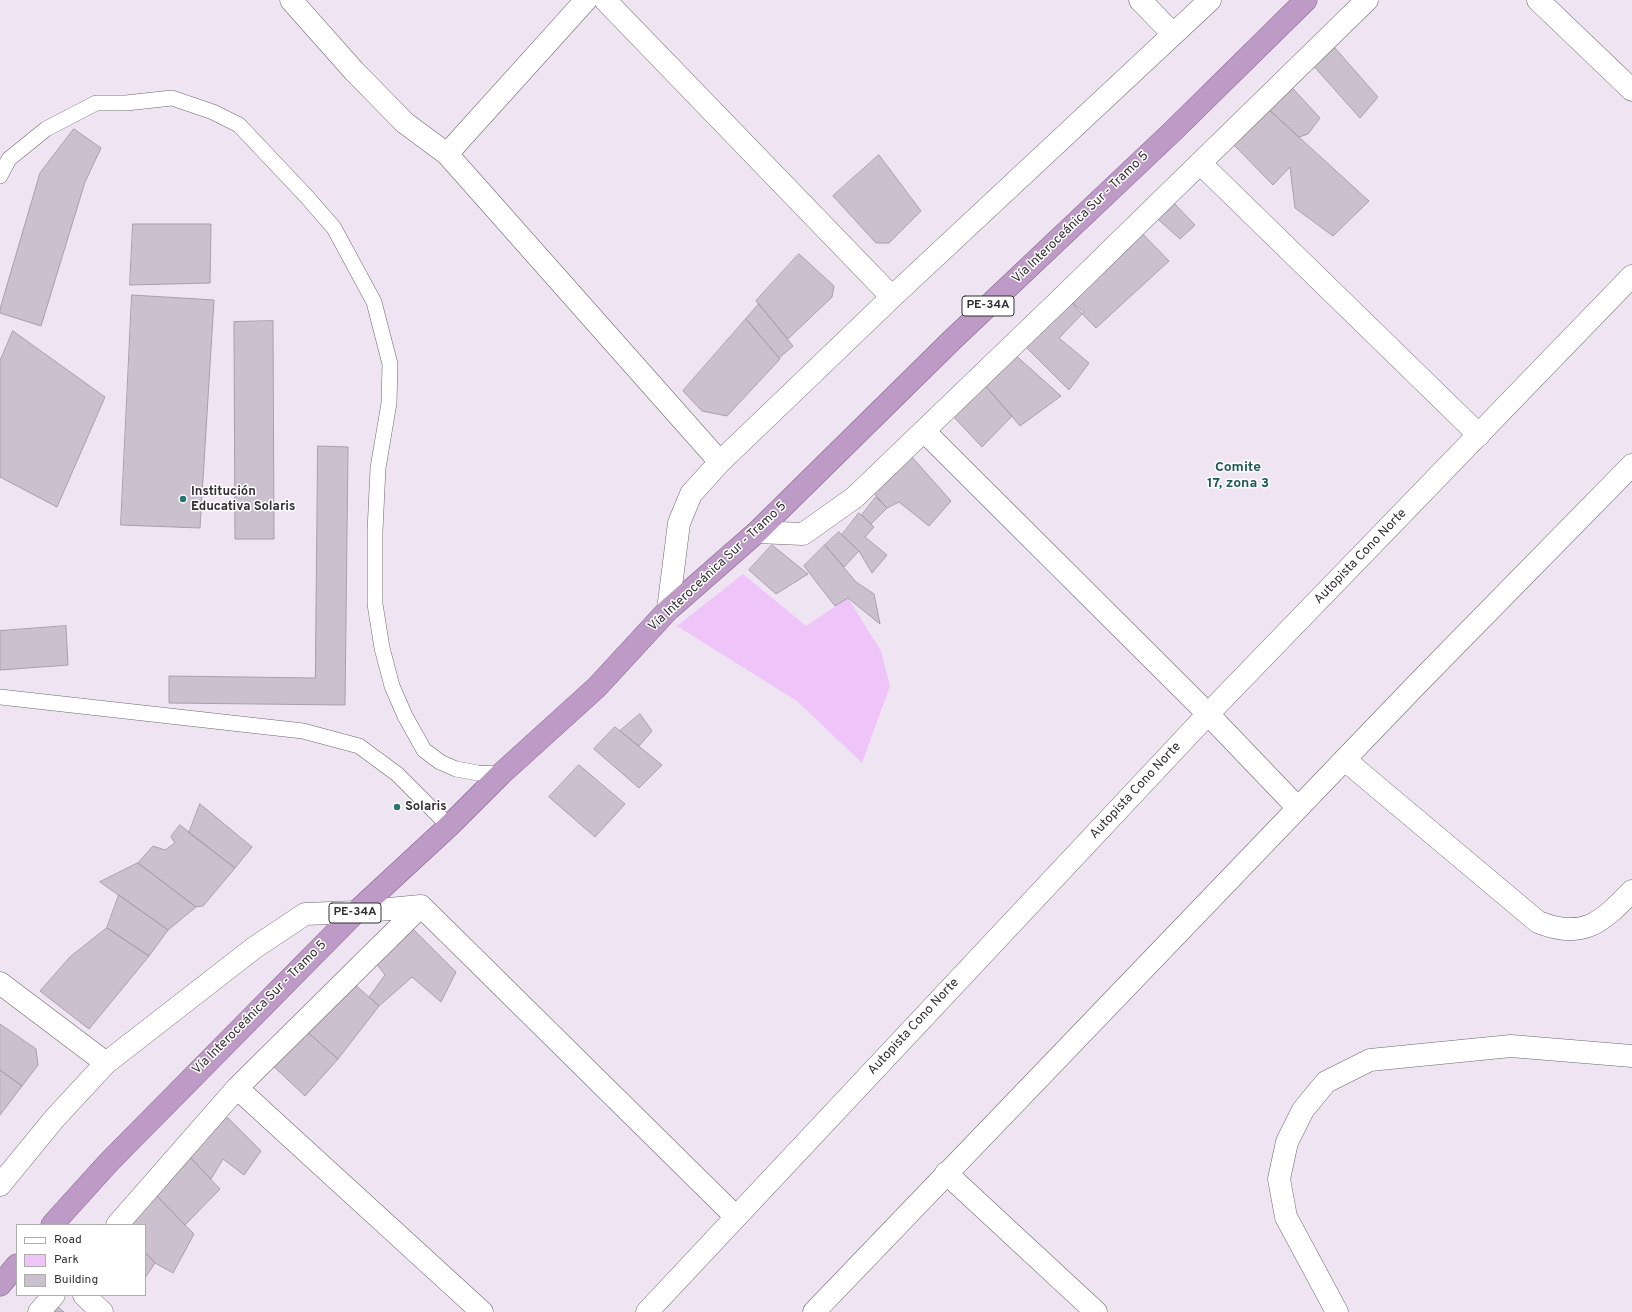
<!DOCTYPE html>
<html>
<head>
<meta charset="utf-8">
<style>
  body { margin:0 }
  #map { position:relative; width:1632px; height:1312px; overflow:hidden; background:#efe4f2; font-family:Overpass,sans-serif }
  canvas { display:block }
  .legend { position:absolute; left:16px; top:1224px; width:130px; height:72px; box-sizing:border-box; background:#fff; border:1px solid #aeacae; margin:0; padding:5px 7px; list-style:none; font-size:12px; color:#342f35 }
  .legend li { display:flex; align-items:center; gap:8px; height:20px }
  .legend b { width:20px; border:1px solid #aeacae }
</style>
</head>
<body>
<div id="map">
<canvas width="1632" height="1312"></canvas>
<ul class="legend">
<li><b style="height:5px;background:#fff"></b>Road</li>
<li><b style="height:11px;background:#efc4f9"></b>Park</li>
<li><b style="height:11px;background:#cbc0ce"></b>Building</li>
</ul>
</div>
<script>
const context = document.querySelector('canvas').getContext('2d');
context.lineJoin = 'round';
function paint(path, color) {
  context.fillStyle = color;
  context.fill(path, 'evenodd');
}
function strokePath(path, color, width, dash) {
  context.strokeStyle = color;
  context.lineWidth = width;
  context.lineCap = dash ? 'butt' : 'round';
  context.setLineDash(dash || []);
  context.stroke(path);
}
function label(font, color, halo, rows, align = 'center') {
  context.font = font + ' Overpass,sans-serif';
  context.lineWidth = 3;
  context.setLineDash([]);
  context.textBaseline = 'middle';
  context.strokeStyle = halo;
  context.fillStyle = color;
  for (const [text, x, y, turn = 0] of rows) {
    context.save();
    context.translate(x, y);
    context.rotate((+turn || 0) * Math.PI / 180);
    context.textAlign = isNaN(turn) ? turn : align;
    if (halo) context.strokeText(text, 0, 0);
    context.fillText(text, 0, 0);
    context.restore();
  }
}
paint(new Path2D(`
  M743 574 806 626 848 598 881 651 890 686 862 763 797 701 677 626Z`), '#efc4f9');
const building = new Path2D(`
  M1327 39 1378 97 1360 118 1311 63Z
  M1285 80 1320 118 1308 134 1299 137 1267 108Z
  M1267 108 1369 201 1333 236 1295 208 1290 167 1273 185 1232 143Z
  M74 129 101 148 85 182 41 326 0 313V309L40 173Z
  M879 155 921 211 889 243H876L833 196Z
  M1170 199 1195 225 1180 239 1150 212Z
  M133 224H211L210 283 130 285Z
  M1135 226 1169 261 1096 328 1069 300Z
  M799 254 834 286 832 297 789 338H787L756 301Z
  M132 295 214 300 200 528 121 525Z
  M1064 296 1084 312 1059 338 1089 363 1069 390 1024 345Z
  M759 304 793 346 779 358 746 319Z
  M746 319 780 359 727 416 702 411 683 391Z
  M273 321 274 539H235L234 322Z
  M13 331 105 397 57 507 0 477V361Z
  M1013 353 1061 396 1020 426 982 382Z
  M982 382 1012 416 982 447 950 413Z
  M318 446 348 447 345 705 169 703V676L315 678Z
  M911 456 951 501 929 526 899 502 887 508 871 490Z
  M876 497 887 508 871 524 862 515Z
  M859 513 874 527 865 537 887 555 872 573 859 551 842 535Z
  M839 532 859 551 844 567 825 545Z
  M772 545 808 574 776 594 749 570Z
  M825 545 856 582 874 594 880 624 848 598 835 606 804 566Z
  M66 626 68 665 0 670V631Z
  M640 714 652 731 639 746 620 731Z
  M615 727 662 765 639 788 594 749Z
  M579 765 625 804 595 837 549 797Z
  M200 804 252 847 235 868 189 833Z
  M180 825 235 868 203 906 196 907 138 863 153 846 165 850 175 843 171 837Z
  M138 863 196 907 168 930 100 882Z
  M119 895 168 930 149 956 107 928Z
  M407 923 456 972 441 1002 412 977 379 1006 369 997 385 975 373 959Z
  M107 928 149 956 89 1029 40 991 70 957Z
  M352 982 379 1006 338 1059 304 1029Z
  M0 1024 36 1049 38 1065 22 1086 0 1070Z
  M304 1029 338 1059 305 1096 269 1062Z
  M0 1070 22 1086 0 1115Z
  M211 1118H228L261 1151 244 1175 223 1159 211 1179 183 1150Z
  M183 1150 220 1189 185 1225 149 1188Z
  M149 1188 194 1234 173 1273 155 1263 145 1252V1225H122Z
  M145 1252 155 1263 145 1278Z
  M50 1300 64 1312H40Z`);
paint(building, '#cbc0ce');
strokePath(building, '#a99eab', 1);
const service = new Path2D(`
  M0 176 9 159 46 129 96 103H126L172 98 213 112 239 125 307 197 334 228 374 302 390 364 389 403 378 468 375 531V604L382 648 392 686 405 716 424 750 440 762 456 769 478 773 501 774
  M0 697 303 731 359 746 397 774 449 826`);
const minor = new Path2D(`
  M291 0 354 71 405 123 447 154 720 462
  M605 0 892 297
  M1140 0 1173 34
  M1538 0 1632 90
  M447 154 586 0
  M1200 163 1479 435
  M924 431 1208 714 1298 808
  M757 532 803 534 855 497 1064 296 1367 0
  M668 610 679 523 691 494 720 462 892 297 1210 0
  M1345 760 1538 922C1583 940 1601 923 1632 891
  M421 906 736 1217
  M0 983 106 1063
  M237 1088 482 1312
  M946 1173 1096 1312
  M0 1185 55 1118 106 1063 254 948 305 914 356 912 421 906
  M117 1225 237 1088 421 906
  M84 1295 102 1312
  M39 1312 54 1295
  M1337 1312 1286 1217 1279 1179 1287 1142 1303 1110 1326 1082 1370 1060 1511 1046 1632 1056`);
const secondary = new Path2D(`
  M647 1312 1208 714 1632 276
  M814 1312 1421 680 1632 465`);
const trunk = new Path2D(`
  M52 1225 109 1162 356 912 449 826 501 774 597 687 668 610 757 532 952 340 1173 131 1306 0
  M0 1285 17 1265`);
strokePath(service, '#706672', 16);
strokePath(minor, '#706672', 23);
strokePath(secondary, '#706672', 23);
strokePath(trunk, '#83648a', 23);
strokePath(service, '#fff', 15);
strokePath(minor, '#fff', 22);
strokePath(secondary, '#fff', 22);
strokePath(trunk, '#be9ac6', 22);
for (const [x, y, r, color] of [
  [183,499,4,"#2b7572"],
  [397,807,4,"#2b7572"]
]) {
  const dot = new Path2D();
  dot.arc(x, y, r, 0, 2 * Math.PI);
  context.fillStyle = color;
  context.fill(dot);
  strokePath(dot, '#fff', 1.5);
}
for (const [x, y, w] of [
  [988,306,52],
  [355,913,52]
]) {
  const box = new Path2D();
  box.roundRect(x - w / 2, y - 10, w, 20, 3);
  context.fillStyle = '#fff';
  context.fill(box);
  strokePath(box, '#342f35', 1);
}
label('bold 12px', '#342f35', null, [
  ["PE-34A",988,306],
  ["PE-34A",355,913]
]);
label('13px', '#342f35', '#fff', [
  ["Vía Interoceánica Sur - Tramo 5",1081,218,-44],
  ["Autopista Cono Norte",1361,557,-46],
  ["Vía Interoceánica Sur - Tramo 5",718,567,-43],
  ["Autopista Cono Norte",1136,791,-47],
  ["Vía Interoceánica Sur - Tramo 5",260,1008,-45],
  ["Autopista Cono Norte",914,1027,-47]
]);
label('bold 13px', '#342f35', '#fff', [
  ["Institución",191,492],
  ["Educativa Solaris",191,507],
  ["Solaris",405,807]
], 'left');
label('bold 14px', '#1e5956', '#fff', [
  ["Comite",1238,468],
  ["17, zona 3",1238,484]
]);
</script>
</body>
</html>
